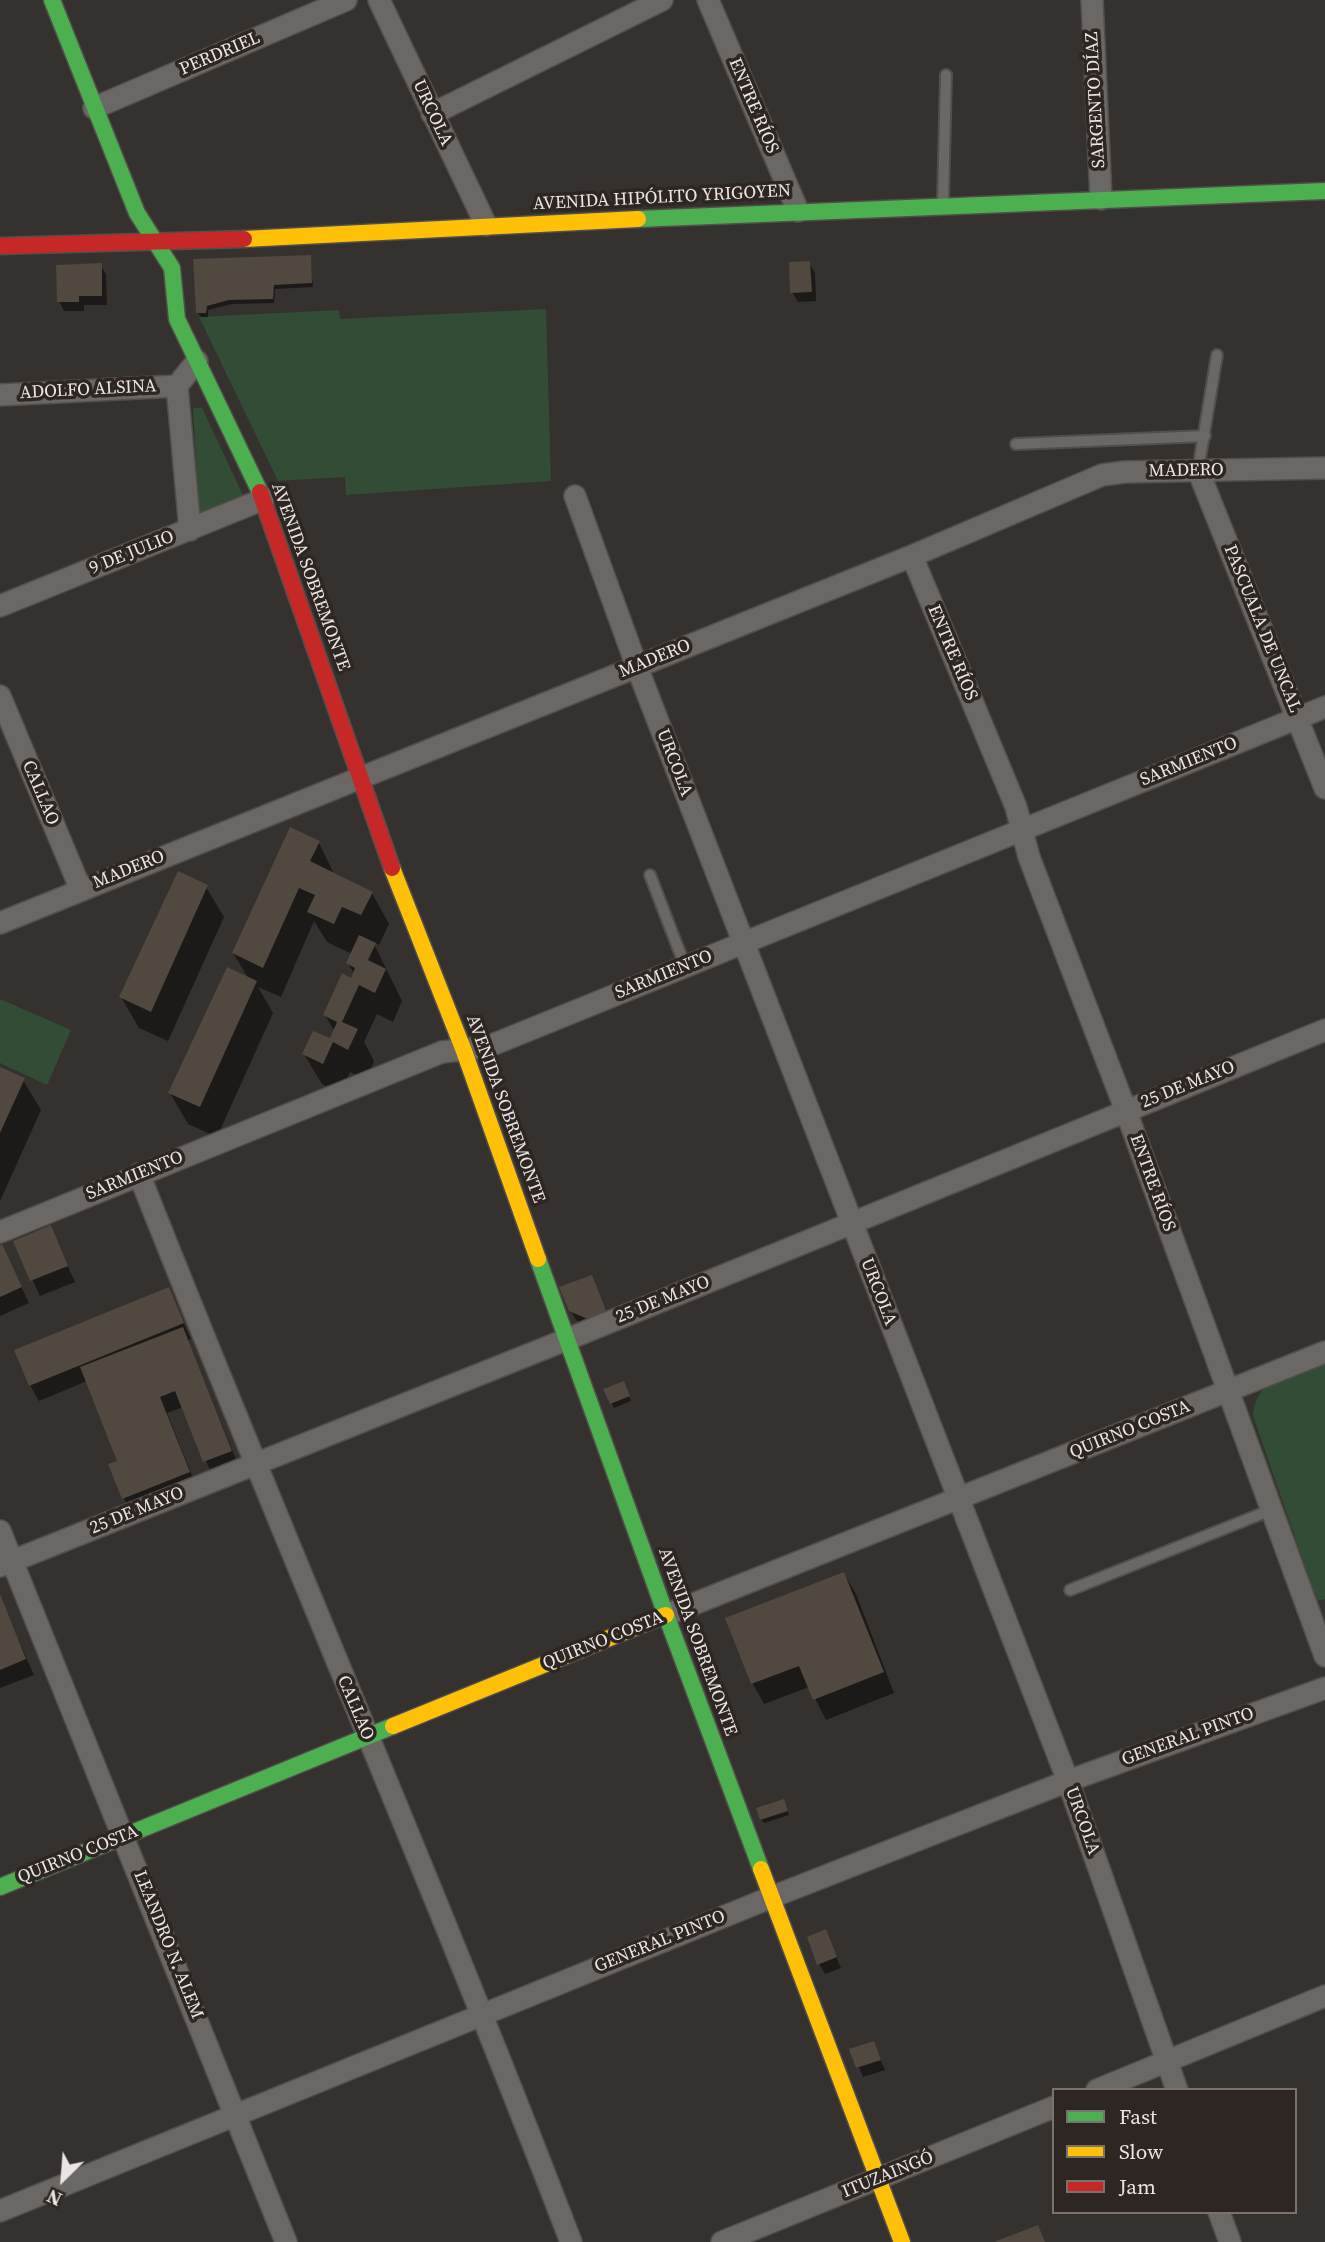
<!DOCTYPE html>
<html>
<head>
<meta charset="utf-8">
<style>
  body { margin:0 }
  #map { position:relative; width:1325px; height:2242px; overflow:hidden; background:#34312f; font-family:"Source Serif 4",serif }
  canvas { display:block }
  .legend { position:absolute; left:1052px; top:2088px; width:245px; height:126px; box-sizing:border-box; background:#2d2622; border:2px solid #79726f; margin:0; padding:9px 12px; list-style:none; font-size:21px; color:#eae5e2 }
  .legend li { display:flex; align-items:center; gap:14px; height:35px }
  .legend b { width:35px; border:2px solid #79726f }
  .north { position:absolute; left:28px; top:2144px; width:70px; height:70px; -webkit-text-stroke:5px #2d2622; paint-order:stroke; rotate:205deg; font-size:19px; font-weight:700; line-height:28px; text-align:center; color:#eae5e2 }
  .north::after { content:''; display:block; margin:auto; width:24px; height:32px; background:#eae5e2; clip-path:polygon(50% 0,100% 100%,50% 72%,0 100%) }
</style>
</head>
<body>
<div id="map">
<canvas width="1325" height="2242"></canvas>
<ul class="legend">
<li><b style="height:9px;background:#4caf50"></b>Fast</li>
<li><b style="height:9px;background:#ffc107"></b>Slow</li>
<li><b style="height:9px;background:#c62828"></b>Jam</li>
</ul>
<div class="north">N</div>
</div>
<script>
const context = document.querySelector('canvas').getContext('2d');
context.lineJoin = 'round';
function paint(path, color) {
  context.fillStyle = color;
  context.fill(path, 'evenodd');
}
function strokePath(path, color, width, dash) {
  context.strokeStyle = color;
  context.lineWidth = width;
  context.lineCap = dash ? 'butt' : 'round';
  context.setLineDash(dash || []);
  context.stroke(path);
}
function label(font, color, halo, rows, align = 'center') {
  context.font = font + ' "Source Serif 4",serif';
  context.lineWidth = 7;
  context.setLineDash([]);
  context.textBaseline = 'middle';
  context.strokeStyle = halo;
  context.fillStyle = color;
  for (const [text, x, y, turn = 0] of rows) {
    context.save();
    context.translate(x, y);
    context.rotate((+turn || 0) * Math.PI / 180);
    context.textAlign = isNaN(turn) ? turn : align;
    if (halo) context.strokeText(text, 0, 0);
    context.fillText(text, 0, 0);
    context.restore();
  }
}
paint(new Path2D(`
  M546 309 551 481 346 495 345 477 278 481 199 317 339 310 340 319Z
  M193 408H202L243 495 240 503 199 513Z
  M0 999 71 1030 47 1085 0 1063Z
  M1325 1361V1599L1317 1601 1253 1416C1255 1377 1293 1374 1325 1361Z`), '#324c36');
paint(new Path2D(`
  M310 256 313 287 275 289 274 303 232 304 208 310V317H201L198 313 194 260Z
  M809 263 815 273 816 301 798 302 792 292Z
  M101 265 106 275 107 305H84V311H64L59 301Z
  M319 843 335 876 372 893 389 924 379 945 373 942 402 1001 393 1022 377 1014 364 1042 374 1061 366 1080 350 1072 340 1093 322 1084 304 1054 331 1041 335 1032 325 1015 354 974 348 963 352 954 327 942 314 921 281 997 258 987 273 1013 217 1137 188 1124 170 1093 249 979 233 953Z
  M206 887 224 917 168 1041 139 1028 121 997Z
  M0 1069 23 1080 41 1110 0 1201Z
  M50 1228 75 1282 40 1296 15 1242Z
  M2 1246 29 1303 0 1316V1247Z
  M591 1277 612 1323 596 1329 577 1321 570 1310Z
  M168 1289 191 1339 188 1340 239 1467 213 1477 183 1407 167 1413 197 1488 132 1513 124 1498 119 1462 87 1381 39 1401 30 1385Z
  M625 1387 631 1401 614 1408 606 1390Z
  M844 1574 856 1594 894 1693 826 1720 809 1687 764 1704 753 1684 727 1619Z
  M0 1599 34 1675 0 1688Z
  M786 1805 789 1815 764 1823 761 1819Z
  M825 1931 841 1968 825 1974 819 1964Z
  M873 2043 885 2070 863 2077 852 2050Z`), '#0007');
paint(new Path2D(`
  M311 255 312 283 274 285 273 299 229 300 207 306 206 313H196L193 259Z
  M810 261 812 292 790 293 789 262Z
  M102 263V296H79V302H57L56 265Z
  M290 827 320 841 310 861 373 892 361 915 342 907 334 924 307 912 315 895 299 888 263 968 232 953Z
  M178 871 208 885 151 1012 119 997Z
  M359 935 376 943 368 960 386 969 375 993 359 985 342 1022 358 1029 348 1050 333 1042 323 1064 302 1054 313 1031 330 1038 337 1022 323 1015 342 973 351 978 355 968 346 963Z
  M227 967 257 981 200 1107 168 1093Z
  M0 1067 25 1078 0 1133Z
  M51 1225 68 1266 30 1281 13 1241Z
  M2 1244 22 1287 0 1297V1245Z
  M592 1275 607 1313 590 1320 569 1311 559 1287Z
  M169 1287 184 1323 29 1386 14 1350Z
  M183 1327 232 1451 203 1462 175 1391 160 1397 190 1472 122 1499 108 1464 117 1461 80 1367Z
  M624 1381 630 1396 610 1404 603 1389Z
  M844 1572 884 1672 813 1700 799 1666 751 1684 725 1618Z
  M0 1594 26 1659 0 1670Z
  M784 1799 788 1811 760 1820 756 1808Z
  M826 1929 837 1957 817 1965 807 1937Z
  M874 2041 881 2060 856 2068 849 2049Z
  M1038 2225 1045 2242H994Z`), '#514840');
const lane = new Path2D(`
  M943 202 946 75
  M1016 444 1205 436
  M1198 470 1217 355
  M650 875 685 966
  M1070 1590 1271 1510`);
const street = new Path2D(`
  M379 0 486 225
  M708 0 798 211
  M1092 0 1101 199
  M94 108 346 0
  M432 114 662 0
  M0 395 177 386
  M1198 470 1325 788
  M575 496 637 667 1068 1781 1177 2090
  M190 530 177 386 197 361
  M912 556 1016 807 1029 857 1126 1111 1325 1656
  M0 606 264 499
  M0 696 81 890
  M0 923 912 556 1102 475 1124 472 1325 468
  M139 1174C280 1532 434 1884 571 2242
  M0 1232 442 1052 487 1047 1325 707
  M0 1531 286 2242
  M0 1566 568 1339 1325 1030
  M666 1615 1325 1352
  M1097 2090 1325 1996
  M0 2211 772 1897 1068 1781 1325 1688
  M1219 2212 1230 2242
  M722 2242 1054 2107`);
const fast = new Path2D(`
  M52 0 137 213 172 268 177 319 260 492
  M638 219 1325 191
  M538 1259 666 1615 761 1869
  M0 1887 393 1726`);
const slow = new Path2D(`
  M244 239 638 219
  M392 868 464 1051 538 1259
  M393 1726 666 1615
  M761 1869 902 2242`);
const jam = new Path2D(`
  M0 246 244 239
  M260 492 392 868`);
strokePath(lane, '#514e4c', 14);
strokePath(street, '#514e4c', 24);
strokePath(fast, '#514e4c', 19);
strokePath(slow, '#514e4c', 19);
strokePath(jam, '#514e4c', 19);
strokePath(lane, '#6a6765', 10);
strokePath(street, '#6a6765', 21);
strokePath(fast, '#4caf50', 16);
strokePath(slow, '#ffc107', 16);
strokePath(jam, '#c62828', 16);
label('18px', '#eae5e2', '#2d2622', [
  ["PERDRIEL",220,54,-23],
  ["SARGENTO DÍAZ",1096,100,-93],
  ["ENTRE RÍOS",753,106,67],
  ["URCOLA",432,113,65],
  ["AVENIDA HIPÓLITO YRIGOYEN",662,198,-3],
  ["ADOLFO ALSINA",88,390,-3],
  ["MADERO",1186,471,-1],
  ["9 DE JULIO",132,553,-22],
  ["AVENIDA SOBREMONTE",310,577,70],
  ["PASCUALA DE UNCAL",1262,629,68],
  ["ENTRE RÍOS",952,653,67],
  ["MADERO",655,659,-22],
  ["SARMIENTO",1189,762,-22],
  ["URCOLA",674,763,69],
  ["CALLAO",40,793,67],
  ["MADERO",129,870,-22],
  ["SARMIENTO",664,975,-22],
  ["25 DE MAYO",1188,1085,-22],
  ["AVENIDA SOBREMONTE",505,1109,70],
  ["SARMIENTO",135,1176,-22],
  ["ENTRE RÍOS",1152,1183,70],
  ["URCOLA",878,1292,69],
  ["25 DE MAYO",663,1300,-22],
  ["QUIRNO COSTA",1130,1430,-22],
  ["25 DE MAYO",137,1511,-22],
  ["QUIRNO COSTA",603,1641,-22],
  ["AVENIDA SOBREMONTE",697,1642,70],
  ["CALLAO",355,1708,67],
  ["GENERAL PINTO",1188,1737,-20],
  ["URCOLA",1082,1821,70],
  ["QUIRNO COSTA",78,1855,-22],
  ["GENERAL PINTO",660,1942,-22],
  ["LEANDRO N. ALEM",168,1945,68],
  ["ITUZAINGÓ",888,2175,-22]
]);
</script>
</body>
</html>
